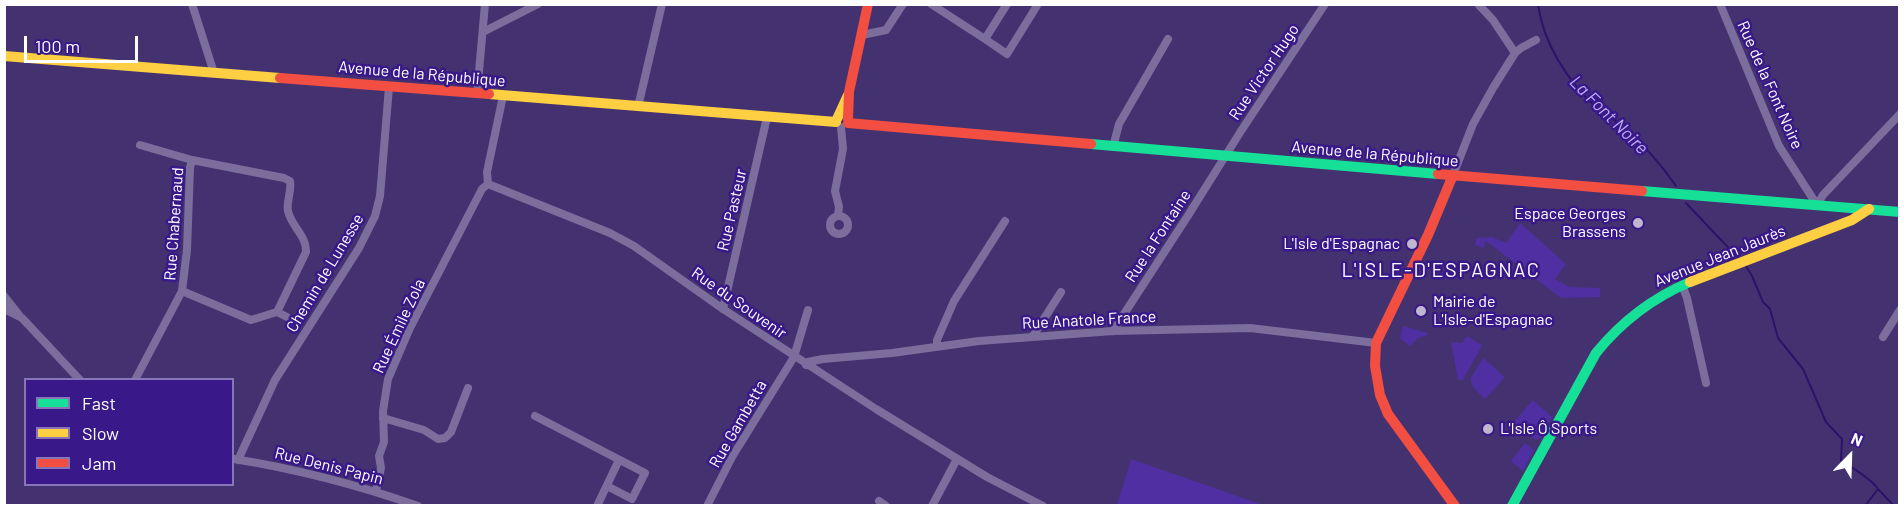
<!DOCTYPE html>
<html>
<head>
<meta charset="utf-8">
<style>
  body { margin:0 }
  #map { position:relative; width:1904px; height:510px; overflow:hidden; background:#443270; font-family:Barlow,sans-serif }
  canvas { display:block }
  .frame { position:absolute; inset:0; border:6px solid #fff; pointer-events:none }
  .legend { position:absolute; left:24px; top:378px; width:210px; height:108px; box-sizing:border-box; background:#391989; border:2px solid #8875b8; margin:0; padding:8px 10px; list-style:none; font-size:18px; color:#fff }
  .legend li { display:flex; align-items:center; gap:12px; height:30px }
  .legend b { width:30px; border:2px solid #8875b8 }
  .north { position:absolute; left:1820px; top:426px; width:60px; height:60px; -webkit-text-stroke:4px #391989; paint-order:stroke; rotate:23deg; font-size:16px; font-weight:700; line-height:24px; text-align:center; color:#fff }
  .north::after { content:''; display:block; margin:auto; width:21px; height:27px; background:#fff; clip-path:polygon(50% 0,100% 100%,50% 72%,0 100%) }
  .scale { position:absolute; left:24px; top:36px; width:114px; height:27px; box-sizing:border-box; border:3px solid #fff; border-top:0; padding-left:8px; font-size:18px; line-height:21px; white-space:nowrap; color:#fff; -webkit-text-stroke:4px #391989; paint-order:stroke }
</style>
</head>
<body>
<div id="map">
<canvas width="1904" height="510"></canvas>
<div class="frame"></div>
<ul class="legend">
<li><b style="height:8px;background:#16e098"></b>Fast</li>
<li><b style="height:8px;background:#ffcf43"></b>Slow</li>
<li><b style="height:8px;background:#f24e42"></b>Jam</li>
</ul>
<div class="north">N</div>
<div class="scale">100 m</div>
</div>
<script>
const context = document.querySelector('canvas').getContext('2d');
context.lineJoin = 'round';
function paint(path, color) {
  context.fillStyle = color;
  context.fill(path, 'evenodd');
}
function strokePath(path, color, width, dash) {
  context.strokeStyle = color;
  context.lineWidth = width;
  context.lineCap = dash ? 'butt' : 'round';
  context.setLineDash(dash || []);
  context.stroke(path);
}
function label(font, color, halo, rows, align = 'center') {
  context.font = font + ' Barlow,sans-serif';
  context.lineWidth = 5;
  context.setLineDash([]);
  context.textBaseline = 'middle';
  context.strokeStyle = halo;
  context.fillStyle = color;
  for (const [text, x, y, turn = 0] of rows) {
    context.save();
    context.translate(x, y);
    context.rotate((+turn || 0) * Math.PI / 180);
    context.textAlign = isNaN(turn) ? turn : align;
    if (halo) context.strokeText(text, 0, 0);
    context.fillText(text, 0, 0);
    context.restore();
  }
}
paint(new Path2D(`
  M1520 223 1566 264 1555 279 1569 287 1600 288V297L1561 298 1486 241 1483 248 1475 245 1477 238 1492 237 1506 243Z
  M1403 326 1427 333 1428 335 1418 338 1410 346 1400 338Z
  M1467 336 1482 345 1463 380H1458L1451 342 1462 343Z
  M1483 358 1505 377 1485 399 1473 387 1470 379Z
  M1533 400 1552 417 1541 438 1536 440 1513 423Z
  M1525 443 1534 450 1523 471 1511 461Z
  M1131 459 1263 505H1117Z`), '#4f2fa1');
strokePath(new Path2D(`
  M1538 4C1543 43 1568 82 1597 108 1606 116 1618 121 1627 130 1645 146 1662 166 1676 186
  M1686 203 1740 260
  M1746 266 1752 276 1763 302 1770 309 1778 338 1803 369 1826 422 1842 439 1841 460C1853 469 1871 478 1878 489L1865 506
  M1878 489 1894 506`), '#2c1368', 2);
strokePath(new Path2D(`
  M192 4 214 73
  M931 4 985 39 1007 4
  M1478 4 1493 20 1515 53
  M1720 4 1779 146 1817 205
  M483 32 538 4
  M862 35 886 30 903 4
  M985 39 1007 54 1038 4
  M477 94 485 4
  M503 96 487 172 488 184 610 233 634 246 723 309 876 409 987 477 1043 506
  M638 107 662 4
  M140 145 192 160 284 178 290 181C292 192 286 201 288 211 291 226 307 236 306 252L277 312
  M1113 147 1119 124 1168 39
  M1453 175 1473 124 1493 88 1515 53 1521 48 1536 40
  M1817 205 1823 195 1900 114
  M838 216 839 207 835 191 843 149 841 127
  M830 225a9 9 0 1 1 18 0a9 9 0 1 1-18 0Z
  M1682 285 1687 298 1706 383
  M182 291 251 320 277 312
  M4 296 19 315
  M4 309 22 318 80 380
  M723 309 767 117
  M277 312 287 317
  M1113 331 1189 214 1241 131 1325 4
  M1033 336 1061 292
  M1883 337 1900 310
  M937 346V340L954 301 1005 221
  M806 365 808 362 823 359 892 353 979 341 1113 331 1250 328 1376 343
  M135 380 182 291 187 250 190 168 192 160
  M535 416 645 473 632 499 607 486
  M383 418 424 430 438 439 445 438 451 432 468 388
  M234 459C297 469 358 485 418 506
  M238 460 275 380 359 248 375 216 380 196 389 87
  M376 491 381 468 379 456 384 442 383 411 388 379 410 328 482 189 488 184
  M879 501 886 506
  M597 506 619 460
  M707 506 732 457 794 357 808 310
  M932 506 957 459`), '#7b6e9d', 8);
strokePath(new Path2D(`
  M1091 144 1438 174
  M1642 191 1900 212
  M1512 506 1596 353C1622 321 1652 298 1690 282`), '#16e098', 10);
strokePath(new Path2D(`
  M4 56 280 78
  M489 94 836 122
  M837 119 848 95
  M1690 282 1852 220 1869 209`), '#ffcf43', 10);
strokePath(new Path2D(`
  M280 78 489 94
  M848 119 849 92 868 4
  M848 123 1091 144
  M1438 174 1642 191
  M1453 175 1428 235 1376 343 1375 366 1380 395 1388 414 1455 506`), '#f24e42', 10);
for (const [x, y, r, color] of [
  [1638,223,6,"#beb7cd"],
  [1412,244,6,"#beb7cd"],
  [1421,311,6,"#beb7cd"],
  [1488,429,6,"#beb7cd"]
]) {
  const dot = new Path2D();
  dot.arc(x, y, r, 0, 2 * Math.PI);
  context.fillStyle = color;
  context.fill(dot);
  strokePath(dot, '#391989', 2);
}
label('16px', '#fff', '#391989', [
  ["Rue Victor Hugo",1264,72,-56],
  ["Avenue de la République",422,74,5],
  ["Rue de la Font Noire",1770,85,66],
  ["Avenue de la République",1375,154,5],
  ["Rue Pasteur",732,210,-77],
  ["Rue Chabernaud",174,224,-86],
  ["Rue la Fontaine",1158,236,-57],
  ["Avenue Jean Jaurès",1720,256,-22],
  ["Chemin de Lunesse",325,273,-59],
  ["Rue du Souvenir",739,303,35],
  ["Rue Anatole France",1089,320,-3],
  ["Rue Émile Zola",399,326,-65],
  ["Rue Gambetta",738,424,-60],
  ["Rue Denis Papin",329,466,14]
]);
label('16px', '#fff', '#391989', [
  ["Espace Georges",1626,214],
  ["Brassens",1626,232],
  ["L'Isle d'Espagnac",1400,244],
  ["Mairie de",1433,302,"left"],
  ["L'Isle-d'Espagnac",1433,320,"left"],
  ["L'Isle Ô Sports",1500,429,"left"]
], 'right');
label('italic 18px', '#c0aef4', '#391989', [
  ["La Font Noire",1609,115,45]
]);
context.letterSpacing = '1.5px';
label('20px', '#fff', '#391989', [
  ["L'ISLE-D'ESPAGNAC",1441,270]
]);
context.letterSpacing = '0px';
</script>
</body>
</html>
